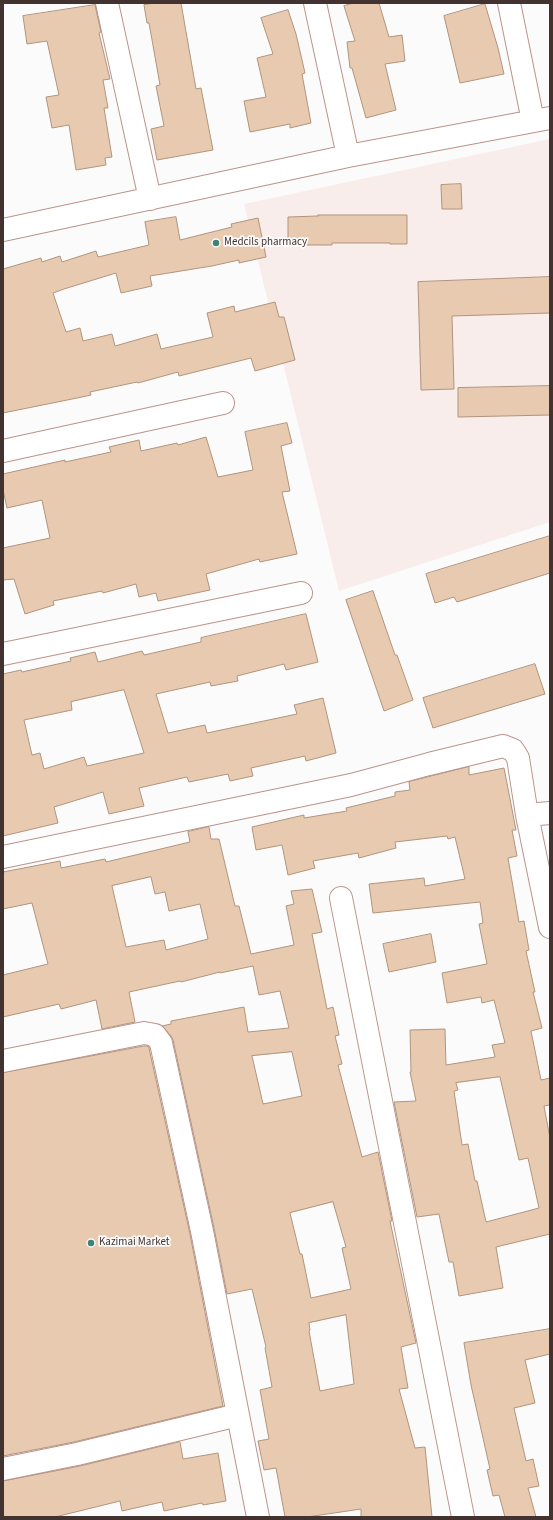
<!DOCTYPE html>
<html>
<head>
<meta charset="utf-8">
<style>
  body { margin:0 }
  #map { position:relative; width:553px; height:1520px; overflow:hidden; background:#fbfbfb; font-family:"Source Sans 3",sans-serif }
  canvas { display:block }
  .frame { position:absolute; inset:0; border:4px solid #433330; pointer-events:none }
</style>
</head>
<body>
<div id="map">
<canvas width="553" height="1520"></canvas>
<div class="frame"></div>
</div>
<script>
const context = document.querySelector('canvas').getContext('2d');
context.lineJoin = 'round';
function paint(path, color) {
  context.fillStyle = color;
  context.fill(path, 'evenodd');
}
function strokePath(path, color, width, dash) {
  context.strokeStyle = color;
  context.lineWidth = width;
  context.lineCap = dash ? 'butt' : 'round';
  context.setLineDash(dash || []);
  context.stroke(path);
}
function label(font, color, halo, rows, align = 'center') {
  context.font = font + ' "Source Sans 3",sans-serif';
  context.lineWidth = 3.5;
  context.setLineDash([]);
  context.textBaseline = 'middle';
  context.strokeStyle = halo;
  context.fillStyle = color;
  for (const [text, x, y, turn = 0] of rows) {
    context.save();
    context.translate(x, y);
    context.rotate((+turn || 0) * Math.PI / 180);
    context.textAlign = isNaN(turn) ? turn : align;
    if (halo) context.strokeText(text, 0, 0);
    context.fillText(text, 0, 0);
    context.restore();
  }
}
paint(new Path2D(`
  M550 139V522L339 591 244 204Z`), '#f8edeb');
const building = new Path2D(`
  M156 3H181L196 89 201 88 213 150 157 160 151 129 164 126 156 86 160 85 149 23H147L144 5Z
  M354 3H379L389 37 402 35 405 61 385 64 396 110 366 118 352 68H350L347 42 355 41 344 6Z
  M485 4 498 48 504 74 460 83 444 16Z
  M95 5 101 32 99 33 110 79 103 80 108 108H104L112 157 105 158 106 165 76 170 69 125 52 128 46 97 59 95 47 41 27 44 23 16Z
  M288 10 296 34 305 73 302 74 311 123 290 128V124L250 132 244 101 266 97 257 58 273 54 261 18Z
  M461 184 462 209H442L441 185Z
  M318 215H407V244H390V243H332V245H288V217L318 216Z
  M176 217 180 240 232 227 231 224 258 218 266 257 239 263V260L212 266 150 276 152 286 121 293 116 273 64 289 53 293 66 332 80 328 83 341 112 334 115 346 157 334 161 349 213 337 207 313 234 306 235 312 275 302 279 317H284L295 360 255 371 251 358 179 376 178 372 138 383 137 382 90 392 91 395 82 397 3 413V269L41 258 42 262 60 256 62 262 96 251 98 257 149 245 145 222Z
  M550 277V313L452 316 454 389 421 390 418 282Z
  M550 386V415L458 417V388Z
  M287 423 292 443 281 446 290 491 282 492 297 554 260 562 259 559 206 574 210 590 158 601 156 593 139 597 136 584 103 593 102 591 53 601 54 605 25 614 14 579 3 580V548L50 538 42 500 7 508 3 490V474L65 460V462L111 452 109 447 139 440 141 451 177 443 178 445 206 437 218 477 253 470 245 432Z
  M550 536V573L457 602 454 597 435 603 426 574Z
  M373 591 395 655H397L413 700 384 711 346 600Z
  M306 614 318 662 286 670 284 664 237 676 238 681 211 686 210 682 156 694 168 733 205 725 207 733 297 714 294 705 323 698 336 753 306 761 305 756 251 768 253 776 230 781 228 774 189 782 187 777 139 788 144 806 109 814 103 792 54 807 58 823 3 836V674L21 670 22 672 71 661 70 658 95 652 98 662 142 651 144 655 201 642V638ZM124 690 144 753 87 766 84 757 44 769 40 753 32 755 24 720 72 710 71 702Z
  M535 664 545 694 433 728 423 698Z
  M469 767V775L504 768 516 830H512L517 856 508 858 519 922 524 921 529 950 526 951 535 992H533L542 1028 531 1031 541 1080 550 1078V1105L544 1106 550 1138V1234L496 1247 503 1288 459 1296 453 1262H449L439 1214 417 1217 394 1102 416 1101 410 1072H411L410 1030 445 1029 446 1065 495 1057 492 1045 505 1043 494 1000 482 1003 481 997 447 1003 442 973 487 964 479 924 483 923 480 902 373 913 369 884 424 878 425 886 465 879 455 837 448 839 447 836 395 842 396 848 359 858 358 853 313 861 315 868 288 875 282 845 256 850 252 827 304 815V818L347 811 346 808 395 796V792L410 790 409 782ZM500 1077 519 1160 528 1158 539 1208 486 1222 477 1181H475L468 1144 462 1145 454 1091 458 1090 456 1083Z
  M209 827 211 839H219L235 906H239L251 954 294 945 286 906 294 904 291 891 312 889 322 932 312 934 327 1009 333 1007 339 1035 335 1036 342 1064 338 1065 362 1157 378 1152 392 1221H390L416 1343 401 1347 408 1388 399 1389 415 1448 425 1447 432 1517H361V1509L307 1517H285L276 1468 264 1470 258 1441 269 1439 260 1390 272 1387 265 1348 266 1347 252 1289 227 1294 214 1228 173 1040 171 1036 162 1026 171 1024V1021L244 1007 248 1032 289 1028 280 991 259 995 253 966 220 973V972L181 982 180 981 129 992 135 1022 102 1029 96 1000 61 1009 59 1004 3 1017V975L48 964 32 903 3 909V872L60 861 61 868 105 859 106 862 190 842 188 832ZM151 877 155 894 165 892 169 911 200 904 208 939 166 950 164 940 126 947 112 886ZM292 1052 302 1096 263 1104 252 1056ZM333 1202 346 1247 342 1248 351 1289 311 1298 302 1254H300L290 1213ZM346 1315 354 1384 320 1391 309 1331 310 1330 309 1323Z
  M431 934 436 962 389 972 383 944Z
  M144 1046H148L149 1048 190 1234 223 1406 74 1442 3 1456V1073Z
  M550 1329V1354L525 1360 535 1403 514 1408 526 1461 533 1459 539 1486 528 1488 536 1517H505L499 1495 493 1496 487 1470 490 1469 471 1385 464 1343Z
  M180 1442 183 1459 218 1453 226 1501 203 1505 202 1503 164 1511 162 1502 122 1511 120 1501 55 1517H3V1481L80 1466Z`);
paint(building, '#e8cab0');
strokePath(building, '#b1947c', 1);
const street = new Path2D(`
  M107 3 150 199
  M315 3 348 156
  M509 3 533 121
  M3 230 348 156 550 118
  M3 451 223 403
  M3 654 301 593
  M527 815 550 813
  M3 857 351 785 429 764 503 746 513 750 518 758 527 815 550 927
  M341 898 463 1517
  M3 1061 144 1033 155 1035 161 1043 202 1231 258 1517
  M3 1469 77 1454 238 1415`);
strokePath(street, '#bb948c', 24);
strokePath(street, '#fff', 22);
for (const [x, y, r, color] of [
  [216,243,4,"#408376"],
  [91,1243,4,"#408376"]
]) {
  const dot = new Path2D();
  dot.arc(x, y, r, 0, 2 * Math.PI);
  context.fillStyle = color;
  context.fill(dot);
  strokePath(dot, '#fbfbfb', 1.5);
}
label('11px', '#433330', '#fbfbfb', [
  ["Medcils pharmacy",224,243],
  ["Kazimai Market",99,1243]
], 'left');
</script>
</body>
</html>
